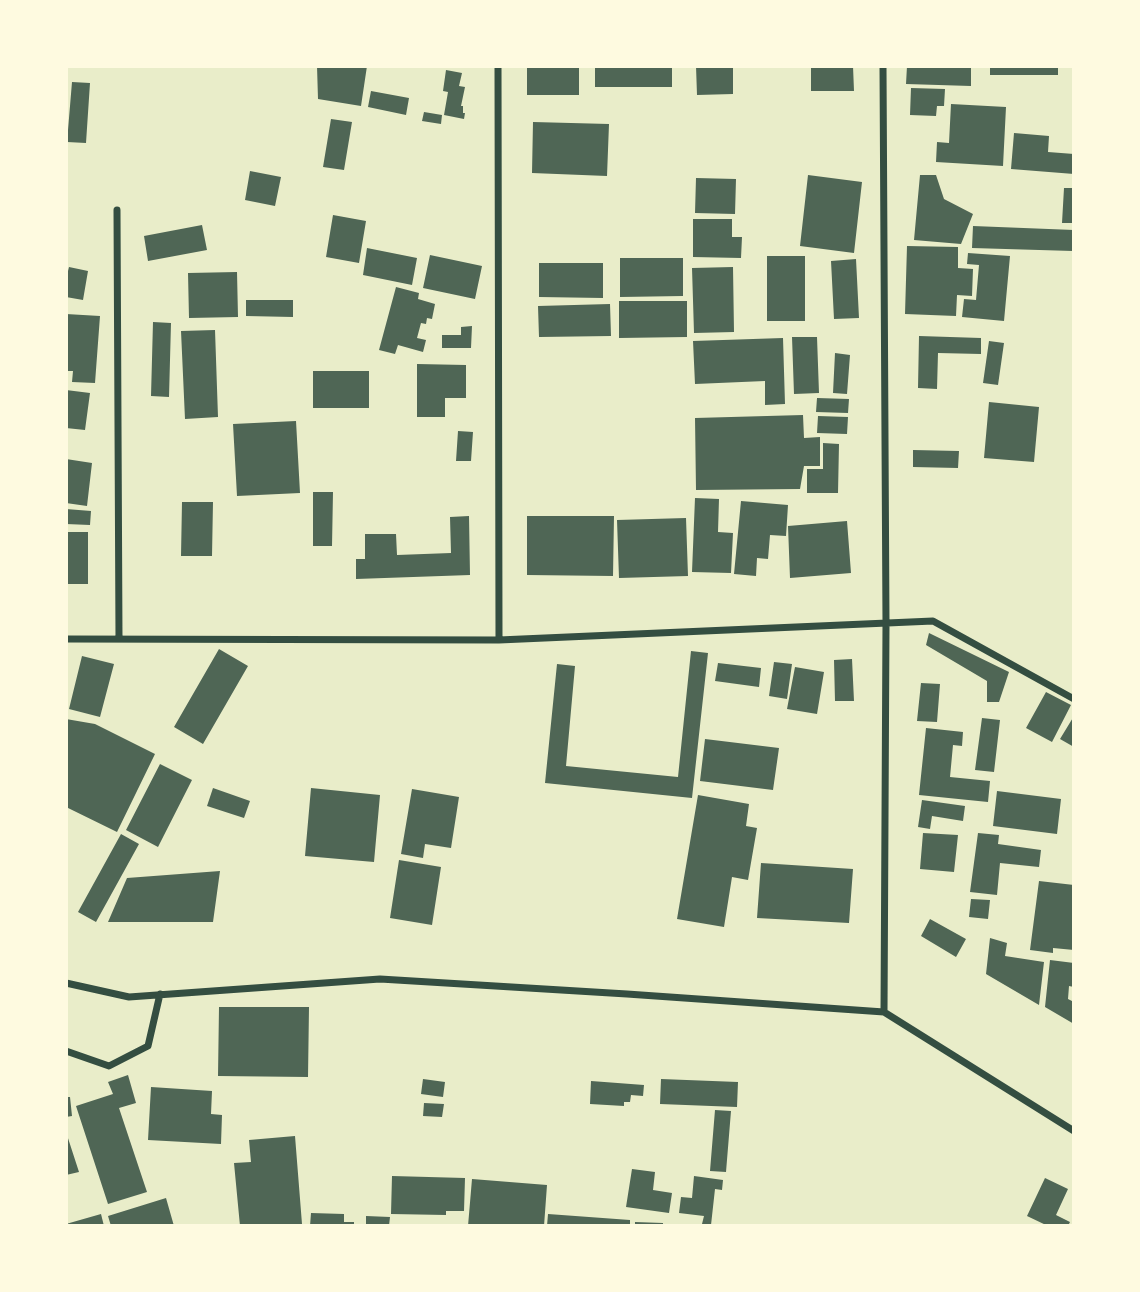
<!DOCTYPE html>
<html>
<head>
<meta charset="utf-8">
<style>
  body { margin:0 }
  #map { position:relative; width:1140px; height:1292px; overflow:hidden; background:#e9edc9; font-family:Commissioner,sans-serif }
  canvas { display:block }
  .frame { position:absolute; inset:0; border:68px solid #fefae0; pointer-events:none }
</style>
</head>
<body>
<div id="map">
<canvas width="1140" height="1292"></canvas>
<div class="frame"></div>
</div>
<script>
const context = document.querySelector('canvas').getContext('2d');
context.lineJoin = 'round';
function paint(path, color) {
  context.fillStyle = color;
  context.fill(path, 'evenodd');
}
function strokePath(path, color, width, dash) {
  context.strokeStyle = color;
  context.lineWidth = width;
  context.lineCap = dash ? 'butt' : 'round';
  context.setLineDash(dash || []);
  context.stroke(path);
}
paint(new Path2D(`
  M317 66H367L361 106 318 99Z
  M527 66H579V95H527Z
  M595 66H672V87H595Z
  M696 66H733V94L697 95Z
  M811 66H853L854 91H811Z
  M907 66H971V86L906 84Z
  M990 66H1058V75H990Z
  M446 70 462 73 459 86 465 87 461 106H463V113H465L464 119 444 115 448 92 443 91Z
  M72 82 90 83 86 143 67 142Z
  M911 88 945 89 944 106H937L936 116 910 115Z
  M371 91 409 98 406 115 368 107Z
  M951 104 1006 107 1003 166 936 162 937 142 949 143Z
  M424 112 442 115 441 124 422 121Z
  M331 119 352 122 344 170 323 167Z
  M533 122 609 124 607 176 532 173Z
  M1014 133 1049 136 1048 152 1074 154V174L1011 169Z
  M250 171 281 177 275 206 245 200Z
  M808 175 862 182 854 253 800 246Z
  M920 175H936L944 199 973 214 961 244 914 240Z
  M696 178 736 179 735 214 695 213Z
  M1064 188H1074V223H1062Z
  M333 215 366 221 359 263 326 257Z
  M693 219H732V237H742L741 258 693 257Z
  M202 225 207 250 148 261 144 236Z
  M973 226 1074 230 1073 251 972 248Z
  M907 246 958 247V268L973 269 972 296 957 295 956 316 905 314Z
  M367 248 417 258 412 285 363 275Z
  M968 253 1010 256 1004 321 962 317 964 299 976 300 979 265 967 264Z
  M430 255 482 266 475 299 423 288Z
  M767 256H805V321H767Z
  M620 258H683V296L620 297Z
  M856 259 859 318 834 319 831 261Z
  M539 263H603V298L539 297Z
  M69 267 88 271 83 300 66 297V279Z
  M733 267 734 332 694 333 692 268Z
  M237 272 238 317 189 318 188 273Z
  M396 287 419 293 418 299 435 304 432 319 427 318 426 324 421 323 417 338 426 340 423 352 398 345 395 354 379 350Z
  M246 300H293V317L246 316Z
  M619 301H687V337L619 338Z
  M610 304 611 336 539 337 538 306Z
  M66 314 100 316 95 383 72 382 73 371H66Z
  M153 322 171 323 169 397 151 396Z
  M472 326 471 348H442V335H461V327Z
  M215 330 218 417 185 419 181 331Z
  M919 336 981 338V354L938 353 937 389 918 388Z
  M792 337H817L819 393 794 394Z
  M783 338 785 404 765 405V381L695 384 693 341Z
  M989 341 1004 343 998 385 983 383Z
  M835 353 850 355 847 394 833 393Z
  M417 364 466 365V398H445V417H417Z
  M313 371H369V408H313Z
  M66 390 90 393 85 430 66 428Z
  M817 398 849 399 848 413 816 412Z
  M989 402 1039 407 1034 462 984 458Z
  M803 415 804 438 820 437V466H804L800 489 696 490 695 418Z
  M818 416 848 417 847 434 817 433Z
  M296 421 300 493 237 496 233 424Z
  M458 431 473 432 471 461H456Z
  M823 443 839 444 838 493H807V469H823Z
  M913 450 959 451 958 468 913 467Z
  M66 459 92 463 87 506 66 503Z
  M313 492H333L332 546H313Z
  M695 498 719 499 718 532 733 533 731 573 692 572Z
  M741 501 788 505 786 536 770 535 768 559 757 558 756 576 734 574Z
  M182 502H213L212 556H181Z
  M66 509 91 511 90 525 66 524Z
  M469 516 470 575 356 579V559H365V534H396L397 555 451 553 450 517Z
  M527 516H614L613 576 527 575Z
  M686 518 688 576 619 578 617 520Z
  M847 521 851 573 790 578 788 526Z
  M66 532H88V584H66Z
  M929 633 1009 672 999 702H987V681L926 645Z
  M219 649 248 666 203 744 174 727Z
  M691 651 708 653 692 798 545 783 557 664 575 666 566 766 678 777Z
  M82 656 114 664 100 717 69 709Z
  M852 659 854 701H835L834 660Z
  M774 662 792 664 787 699 769 696Z
  M718 663 761 668 759 687 715 681Z
  M795 667 824 672 817 714 787 709Z
  M921 683 940 684 937 722 917 721Z
  M1046 692 1071 705 1052 742 1026 728Z
  M1074 716V747L1060 739Z
  M982 718 1000 720 994 772 975 770Z
  M66 719 95 724 155 754 117 832 66 807Z
  M926 728 963 732 962 746 953 745 950 777 990 781 988 802 919 795Z
  M705 739 779 748 773 790 700 781Z
  M160 764 192 780 158 847 126 830Z
  M213 788 250 801 244 818 207 806Z
  M311 788 380 795 374 862 305 856Z
  M412 789 459 797 451 848 425 844 423 858 401 854Z
  M997 791 1061 799 1057 834 993 826Z
  M698 795 749 804 746 826 757 828 748 880 732 877 724 927 677 919Z
  M922 800 965 806 963 821 932 816 930 829 918 827Z
  M923 833 958 835 954 872 920 869Z
  M978 833 999 835 998 844 1041 850 1039 867 1000 863 997 895 970 892Z
  M121 834 139 844 96 922 78 912Z
  M399 860 441 867 432 925 390 918Z
  M761 863 853 869 849 923 757 918Z
  M220 871 213 922H108L127 878Z
  M1039 881 1074 885V950L1053 948V953L1030 950Z
  M971 899 990 900 988 919 969 917Z
  M930 919 966 939 956 957 921 936Z
  M990 938 1007 943 1005 956 1044 962 1039 1005 986 974Z
  M1050 960 1074 963V987L1069 986 1068 999 1074 1002V1024L1045 1007Z
  M219 1007H309L308 1077 218 1076Z
  M128 1075 136 1103 119 1108 147 1192 108 1204 76 1106 113 1094 108 1082Z
  M423 1079 445 1082 443 1097 421 1094Z
  M661 1079 738 1082 737 1107 660 1104Z
  M591 1081 644 1085 643 1096 631 1095 630 1102H624V1106L590 1104Z
  M151 1087 212 1091 211 1114 222 1115 221 1144 148 1140Z
  M66 1097H70L72 1116 66 1117Z
  M424 1103 444 1104 442 1117 423 1116Z
  M715 1110 731 1111 726 1172 710 1171Z
  M66 1132 79 1172 66 1175Z
  M295 1136 302 1224 240 1226 234 1163 251 1162 249 1140Z
  M632 1169 655 1172 653 1190 672 1193 669 1213 626 1207Z
  M392 1176 465 1178 464 1211H446V1215L391 1214Z
  M694 1176 723 1180 722 1190 715 1189 711 1225 702 1224 704 1216 679 1213 681 1197 692 1198Z
  M1045 1178 1068 1189 1056 1215 1070 1222 1068 1226H1048L1027 1216Z
  M472 1179 547 1185 544 1226H468Z
  M166 1198 174 1226H111L108 1216Z
  M311 1213 344 1214V1222H354V1226H310Z
  M101 1214 104 1226H66V1224Z
  M548 1214 630 1220V1226H547Z
  M366 1216 390 1217 389 1226H366Z
  M635 1222 663 1223V1226H635Z`), '#4f6655');
strokePath(new Path2D(`
  M498 66 499 640
  M883 66 886 623 884 1012
  M117 210 119 639
  M66 639 499 640 933 621 1074 699
  M66 983 129 997 380 979 627 994 884 1012 1074 1131
  M66 1051 109 1066 148 1046 160 994`), '#344e41', 7);
</script>
</body>
</html>
